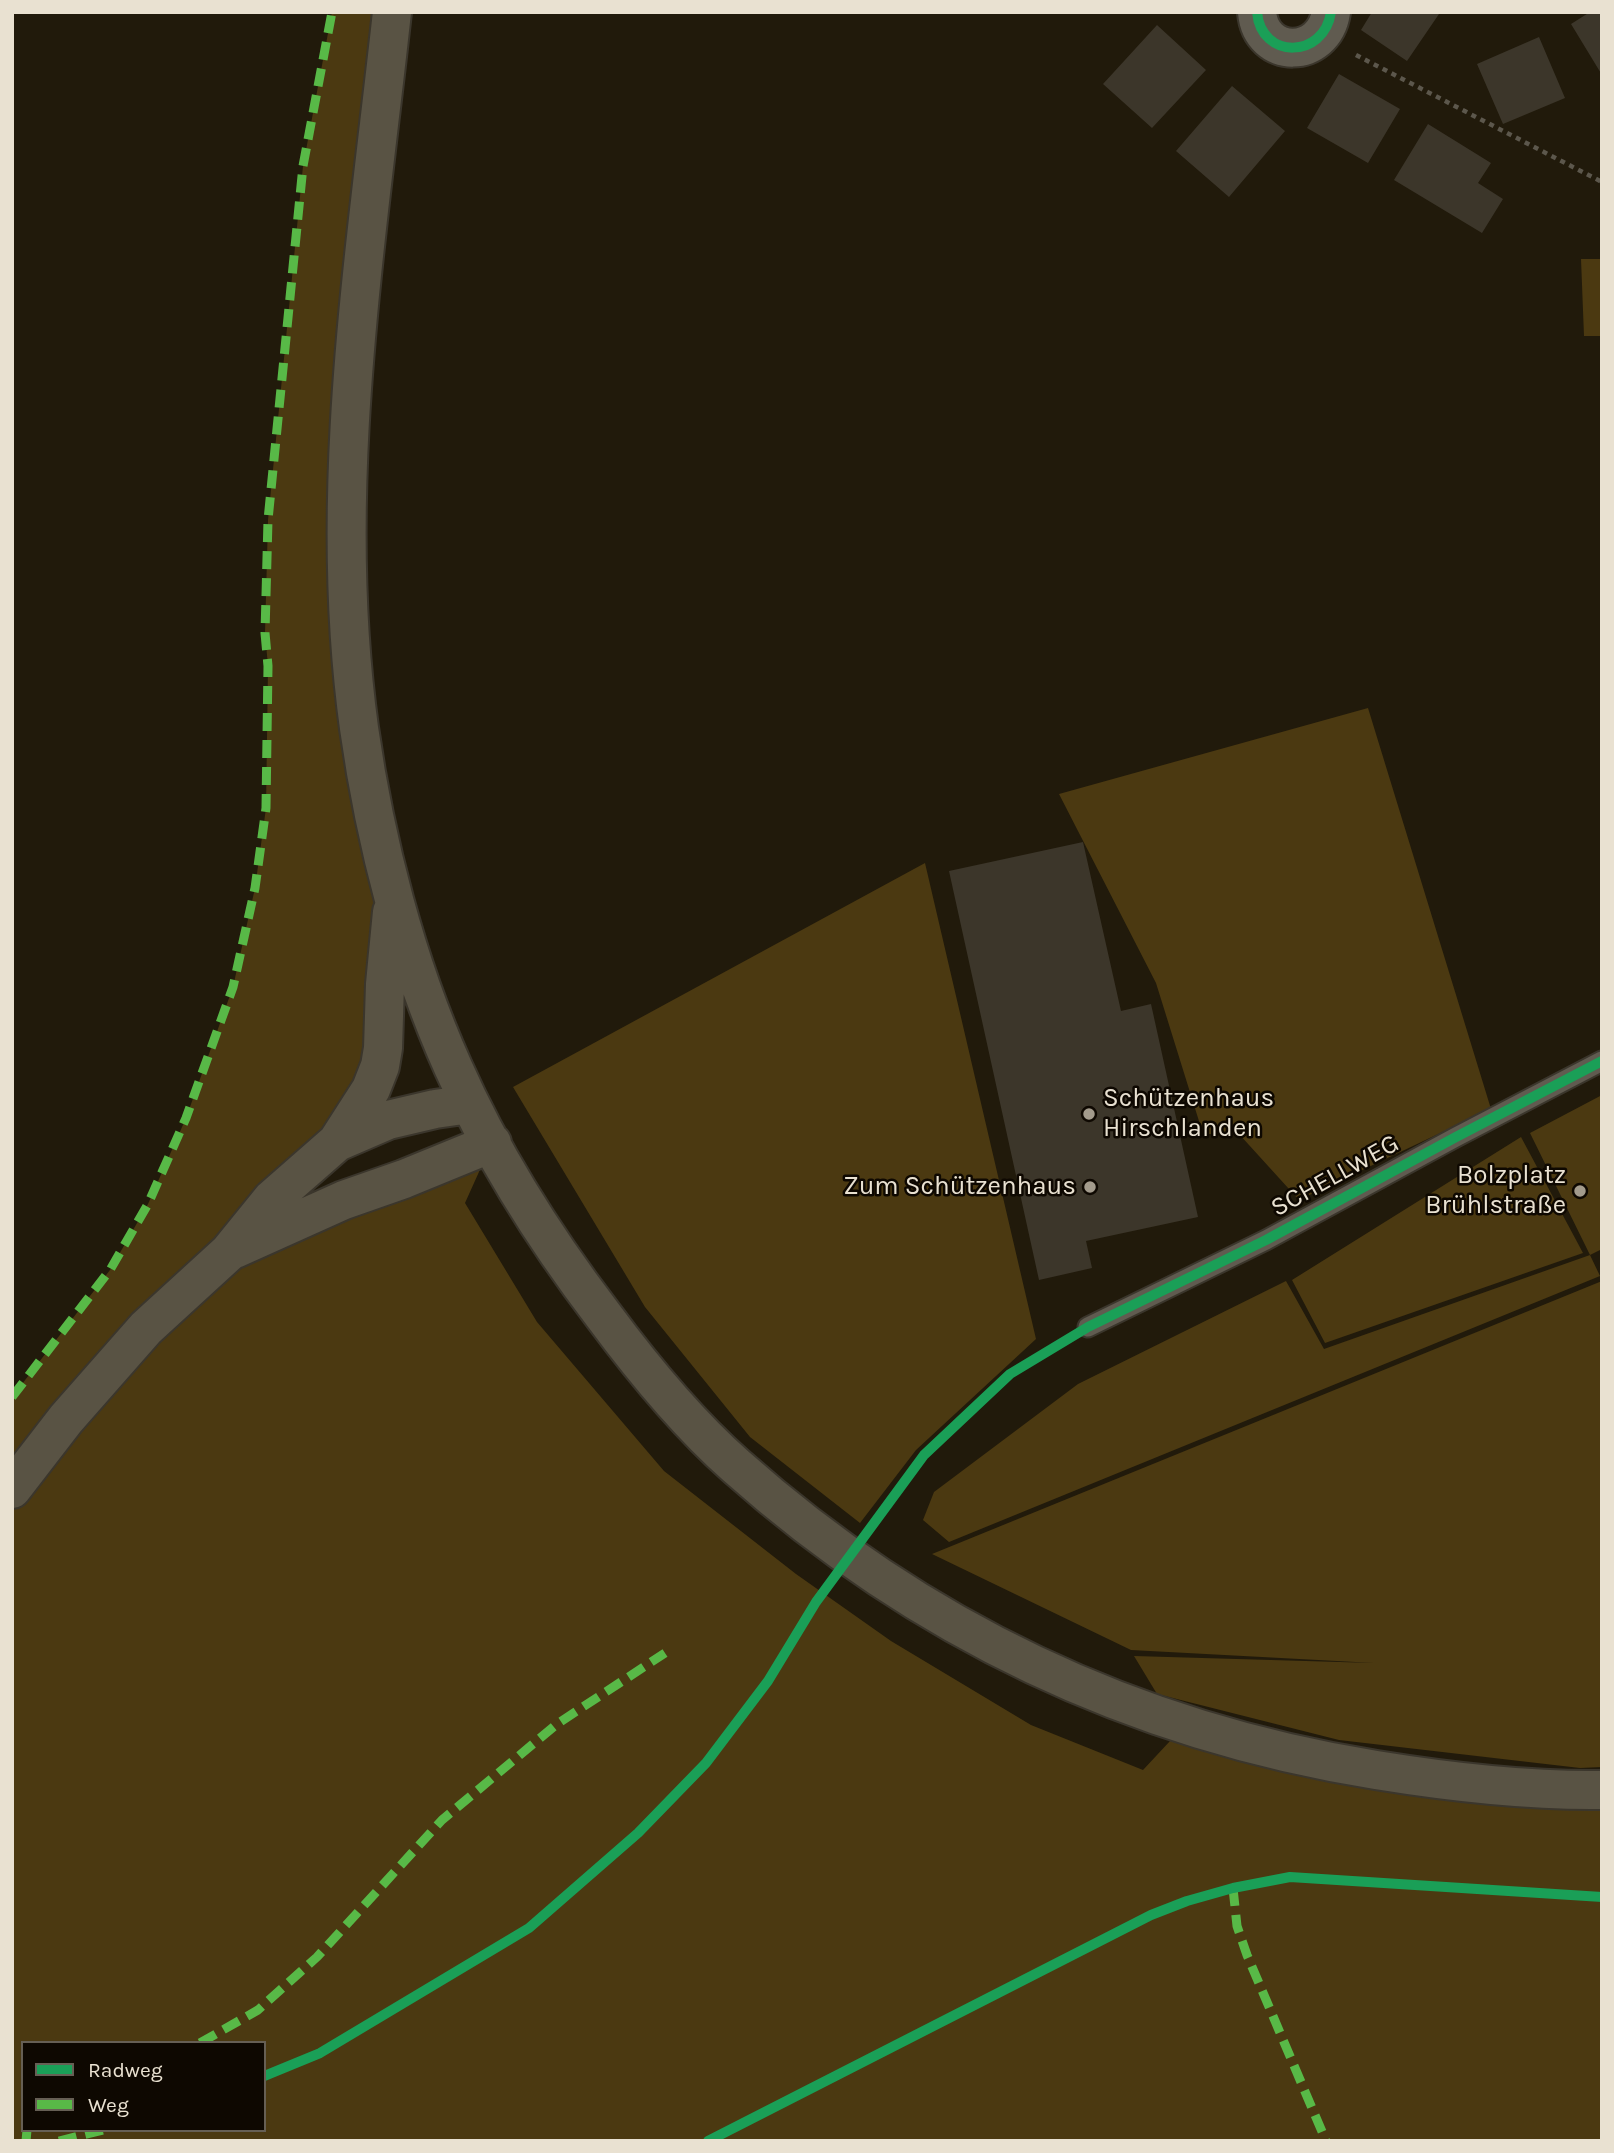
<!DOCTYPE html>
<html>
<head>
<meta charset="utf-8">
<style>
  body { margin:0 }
  #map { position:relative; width:1614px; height:2153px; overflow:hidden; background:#211a0b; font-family:Karla,sans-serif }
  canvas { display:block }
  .frame { position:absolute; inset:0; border:14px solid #e9e1d1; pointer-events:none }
  .legend { position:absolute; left:21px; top:2041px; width:245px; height:91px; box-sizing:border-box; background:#0e0801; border:2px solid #665f54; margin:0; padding:9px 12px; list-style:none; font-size:21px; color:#e9e1d1 }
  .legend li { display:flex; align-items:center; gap:14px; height:35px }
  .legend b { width:35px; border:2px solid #665f54 }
</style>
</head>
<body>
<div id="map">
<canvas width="1614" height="2153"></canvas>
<div class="frame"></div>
<ul class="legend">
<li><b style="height:9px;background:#1a9f57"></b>Radweg</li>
<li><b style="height:9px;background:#58b947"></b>Weg</li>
</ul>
</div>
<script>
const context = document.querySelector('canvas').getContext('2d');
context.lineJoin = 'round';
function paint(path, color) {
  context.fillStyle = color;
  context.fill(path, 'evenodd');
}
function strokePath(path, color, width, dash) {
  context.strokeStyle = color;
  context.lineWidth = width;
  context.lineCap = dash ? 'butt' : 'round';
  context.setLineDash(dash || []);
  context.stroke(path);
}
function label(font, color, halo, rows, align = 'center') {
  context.font = font + ' Karla,sans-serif';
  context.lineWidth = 5;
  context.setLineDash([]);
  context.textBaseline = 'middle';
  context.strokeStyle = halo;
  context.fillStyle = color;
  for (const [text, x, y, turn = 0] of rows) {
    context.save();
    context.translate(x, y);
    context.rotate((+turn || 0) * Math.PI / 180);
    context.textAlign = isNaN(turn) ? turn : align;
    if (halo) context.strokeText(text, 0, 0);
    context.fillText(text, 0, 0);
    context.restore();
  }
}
paint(new Path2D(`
  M332 12H392L353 370 380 844V1066L230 1251 492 1143 465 1203 537 1322 664 1471 796 1574 891 1641 1031 1725 1143 1770 1184 1726 1602 1790V2141H12V1397L110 1270 148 1204 186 1118 233 987 255 888 266 808 268 666 265 633 268 520 303 166ZM23 2043H264V2130H23Z
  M1581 259H1602V336H1584Z
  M1368 708 1491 1109 1299 1200 1239 1134H1203L1156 983 1059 794Z
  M925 863 1036 1339 916 1450 860 1523 750 1437 645 1307 513 1087Z
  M1602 1095V1249L1590 1255 1600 1276 949 1542 923 1520 934 1492 1078 1384 1286 1281 1324 1349 1590 1255 1530 1133Z
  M1521 1137 1583 1253 1325 1343 1292 1280Z
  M1602 1281V1767L1580 1768 1339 1740 1157 1694 1134 1656 1374 1663 1131 1650 932 1554Z`), '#4b3911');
paint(new Path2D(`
  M1372 12H1437L1439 14 1407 61 1361 30Z
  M1590 12H1602V75L1571 24Z
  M1157 25 1206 70 1152 128 1103 84Z
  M1539 37 1565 98 1503 124 1477 64Z
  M1339 74 1400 109 1368 163 1307 128Z
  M1232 86 1285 131 1229 197 1176 151Z
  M1428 124 1491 163 1478 183 1503 199 1482 233 1394 180Z
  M1083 842 1121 1011 1151 1004 1198 1217 1086 1241 1092 1268 1039 1280 949 871Z`), '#3c362a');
const lane = new Path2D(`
  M1088 1327 1266 1240 1456 1137 1602 1061`);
const street = new Path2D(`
  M1257 12C1261 60 1324 59 1331 12`);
const secondary = new Path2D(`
  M392 12C366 249 326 490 359 728 375 842 406 962 453 1067 492 1155 545 1239 603 1315 643 1369 686 1422 736 1466 919 1629 1134 1731 1376 1770 1450 1782 1527 1791 1602 1790
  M337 1142 371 1089 380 1066 383 1048 385 984 392 912
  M235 1249 344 1200 404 1179 492 1143
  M12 1489 66 1419 146 1328 229 1252 272 1199 337 1142 388 1120 435 1109 470 1104`);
strokePath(lane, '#3b362c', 23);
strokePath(street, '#3b362c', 42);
strokePath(secondary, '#3b362c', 42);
strokePath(new Path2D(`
  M1356 55 1602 182`), '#5c574c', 4.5, [5, 5]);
strokePath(lane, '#605b50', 19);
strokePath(street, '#605b50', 38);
strokePath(secondary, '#595344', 38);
strokePath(new Path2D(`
  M12 1397 110 1270 148 1204 186 1118 233 987 255 888 266 808 268 666 265 633 268 520 303 166 332 12
  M1233 1888 1237 1926 1247 1955 1326 2141
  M200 2043 258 2010 317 1957 442 1820 557 1724 665 1653
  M26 2141 27 2130
  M59 2141 103 2130`), '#58b947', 9, [18, 9]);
strokePath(new Path2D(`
  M1257 12C1261 60 1324 59 1331 12
  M264 2076 320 2053 529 1928 638 1833 706 1763 768 1681 816 1602 924 1455 1010 1374 1088 1327 1266 1240 1456 1137 1602 1061
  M708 2141 1151 1915 1187 1901 1233 1888 1290 1877 1602 1897`), '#1a9f57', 10);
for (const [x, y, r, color] of [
  [1089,1114,7,"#a39b8c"],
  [1090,1187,7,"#a39b8c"],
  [1580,1191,7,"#a39b8c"]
]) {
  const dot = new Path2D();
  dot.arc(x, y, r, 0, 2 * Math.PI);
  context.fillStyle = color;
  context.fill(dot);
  strokePath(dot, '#0e0801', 2.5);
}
label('26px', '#e9e1d1', '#0e0801', [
  ["Schützenhaus",1103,1099,"left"],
  ["Hirschlanden",1103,1129,"left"],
  ["Bolzplatz",1566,1176],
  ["Brühlstraße",1566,1206],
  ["Zum Schützenhaus",1076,1187]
], 'right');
label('26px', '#e9e1d1', '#0e0801', [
  ["SCHELLWEG",1335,1176,-29]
]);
</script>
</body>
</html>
